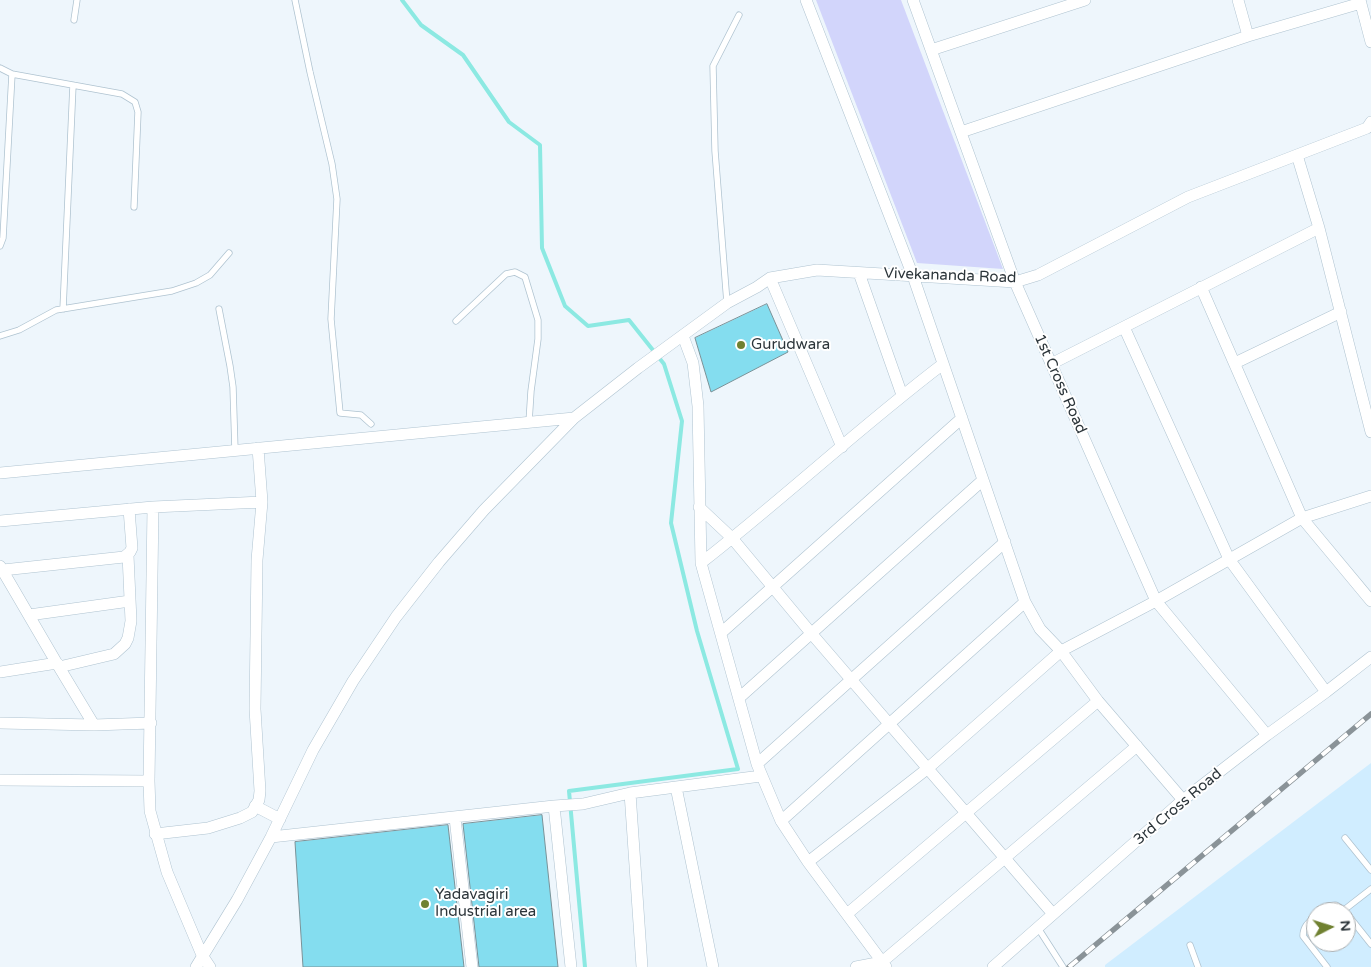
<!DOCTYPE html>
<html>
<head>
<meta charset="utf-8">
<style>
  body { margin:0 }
  #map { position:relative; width:1371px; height:967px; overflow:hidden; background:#eef6fc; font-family:"Varela Round",sans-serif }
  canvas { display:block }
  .north { position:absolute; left:1306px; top:902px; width:50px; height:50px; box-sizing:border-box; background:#fff; border:1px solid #abaeb0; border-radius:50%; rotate:85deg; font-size:14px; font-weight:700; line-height:20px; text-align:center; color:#2c353a }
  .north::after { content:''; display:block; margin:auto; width:18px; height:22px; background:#708131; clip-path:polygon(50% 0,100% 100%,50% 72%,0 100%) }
</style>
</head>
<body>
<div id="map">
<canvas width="1371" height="967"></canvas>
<div class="north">N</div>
</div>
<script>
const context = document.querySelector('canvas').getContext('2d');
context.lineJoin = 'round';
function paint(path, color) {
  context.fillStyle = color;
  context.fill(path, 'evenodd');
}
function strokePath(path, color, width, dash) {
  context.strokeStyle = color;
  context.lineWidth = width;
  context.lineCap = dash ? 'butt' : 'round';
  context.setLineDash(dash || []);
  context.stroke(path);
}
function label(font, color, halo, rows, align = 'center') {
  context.font = font + ' "Varela Round",sans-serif';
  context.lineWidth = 4;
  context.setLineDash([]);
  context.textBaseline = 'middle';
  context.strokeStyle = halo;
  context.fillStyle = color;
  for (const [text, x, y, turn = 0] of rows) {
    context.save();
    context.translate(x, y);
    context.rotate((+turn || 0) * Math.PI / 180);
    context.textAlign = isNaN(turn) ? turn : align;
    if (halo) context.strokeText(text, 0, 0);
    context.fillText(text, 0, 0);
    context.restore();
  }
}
paint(new Path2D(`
  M1371 763V967H1105V965ZM1316 912H1346V942H1316Z`), '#d0edff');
paint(new Path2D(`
  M816 0H901L1003 269 917 263Z`), '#d2d5fb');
strokePath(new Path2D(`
  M402 0 421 25 463 55 509 122 540 145 542 248 565 306 588 326 629 320 664 364 682 421 671 523 697 631 738 769 569 791 585 967`), '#8ce9e2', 4);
const building = new Path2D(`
  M767 304 788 352 711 392 695 338Z
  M542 815 558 967H479L463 824Z
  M448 825 464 967H303L295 842Z`);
paint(building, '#84ddef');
strokePath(building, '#7a9298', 1);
const service = new Path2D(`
  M295 0 310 72 332 164 337 199 331 319 340 413 361 415 371 424
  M74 20 77 0
  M0 68 12 74 122 94 135 102 138 112 134 207
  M0 246 3 238 12 74
  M727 303 715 151 713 66 739 15
  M63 309 73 85
  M219 309 230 366 233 387 235 450
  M456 321 506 274 515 272 525 277 538 320V339L531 391 529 422
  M0 336 19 330 56 310 172 291 196 283 210 275 229 253
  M1345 838 1371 870
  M1344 910 1371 889
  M1322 912 1328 906 1336 905 1344 910 1371 944
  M1316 916C1309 922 1303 926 1303 936L1327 967
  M1038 928 1063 967
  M1190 945 1198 967`);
const minor = new Path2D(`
  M806 0 913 276 1025 602 1040 629 1061 651 1098 701 1183 800
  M913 0 1015 282 1156 601 1267 735
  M1238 0 1248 36
  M1360 0 1371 42
  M931 50 1085 0
  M961 132 1248 36 1361 3
  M1297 155 1319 228 1371 432
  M859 273 902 395
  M770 278 842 447
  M1201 287 1302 518 1371 601
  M1124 327 1229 559 1326 692
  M683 336 693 363 698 406 701 563 757 764 781 821 808 862 886 967
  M1235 363 1341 312
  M1051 364 1319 228
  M0 473 574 418
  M153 507 149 781 150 811 167 872 202 955 210 967
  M699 507 732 538 811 633 1053 914
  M0 521 153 507 262 502
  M701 563C783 499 860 427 943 364
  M0 566 59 667 94 725
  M3 570 124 557 130 552 132 548 129 509
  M29 615 130 601
  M721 633 962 418
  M59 667 114 654 125 644 128 638 131 621 128 555
  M0 672 57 663
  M739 698 983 480
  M0 723 94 725 151 723
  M757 764 1005 542
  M0 780 149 781
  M676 787 713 967
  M630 793 642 967
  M255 806 280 819
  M554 806 571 967
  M455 818 472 967
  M781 821 1025 602
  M155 834 208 828 240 818 252 812 259 800 260 791 255 709 257 560 262 502 258 448
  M271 837 554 806 583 804 630 793 761 776
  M808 862 927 769 1061 651 1156 601 1302 518 1371 496
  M847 914 1098 701
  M196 967 237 900 271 837 313 750 353 681 396 617 439 562 484 510 574 418 638 368 727 303 757 287 770 278 817 270 1015 282 1038 275 1188 197 1367 128 1371 122
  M856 967 882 962 1137 746
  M993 967 1183 800 1267 735 1326 692 1371 657`);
strokePath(service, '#afc3d0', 7);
strokePath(minor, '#afc3d0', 12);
strokePath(service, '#fff', 5.5);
strokePath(minor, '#fff', 11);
const rail = new Path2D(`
  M1069 967 1371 714`);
strokePath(rail, '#8a9398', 5.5);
strokePath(rail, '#fff', 4, [11]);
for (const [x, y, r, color] of [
  [741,345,5,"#708131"],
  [425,904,5,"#708131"]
]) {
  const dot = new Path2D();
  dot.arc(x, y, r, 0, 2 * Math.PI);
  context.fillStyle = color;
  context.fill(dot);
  strokePath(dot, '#fff', 2);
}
label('15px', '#2c353a', '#fff', [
  ["Vivekananda Road",950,276,2],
  ["1st Cross Road",1060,384,66],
  ["3rd Cross Road",1178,807,-40]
]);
label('15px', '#2c353a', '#fff', [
  ["Gurudwara",751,345],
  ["Yadavagiri",435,895],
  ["Industrial area",435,912]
], 'left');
</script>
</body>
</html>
